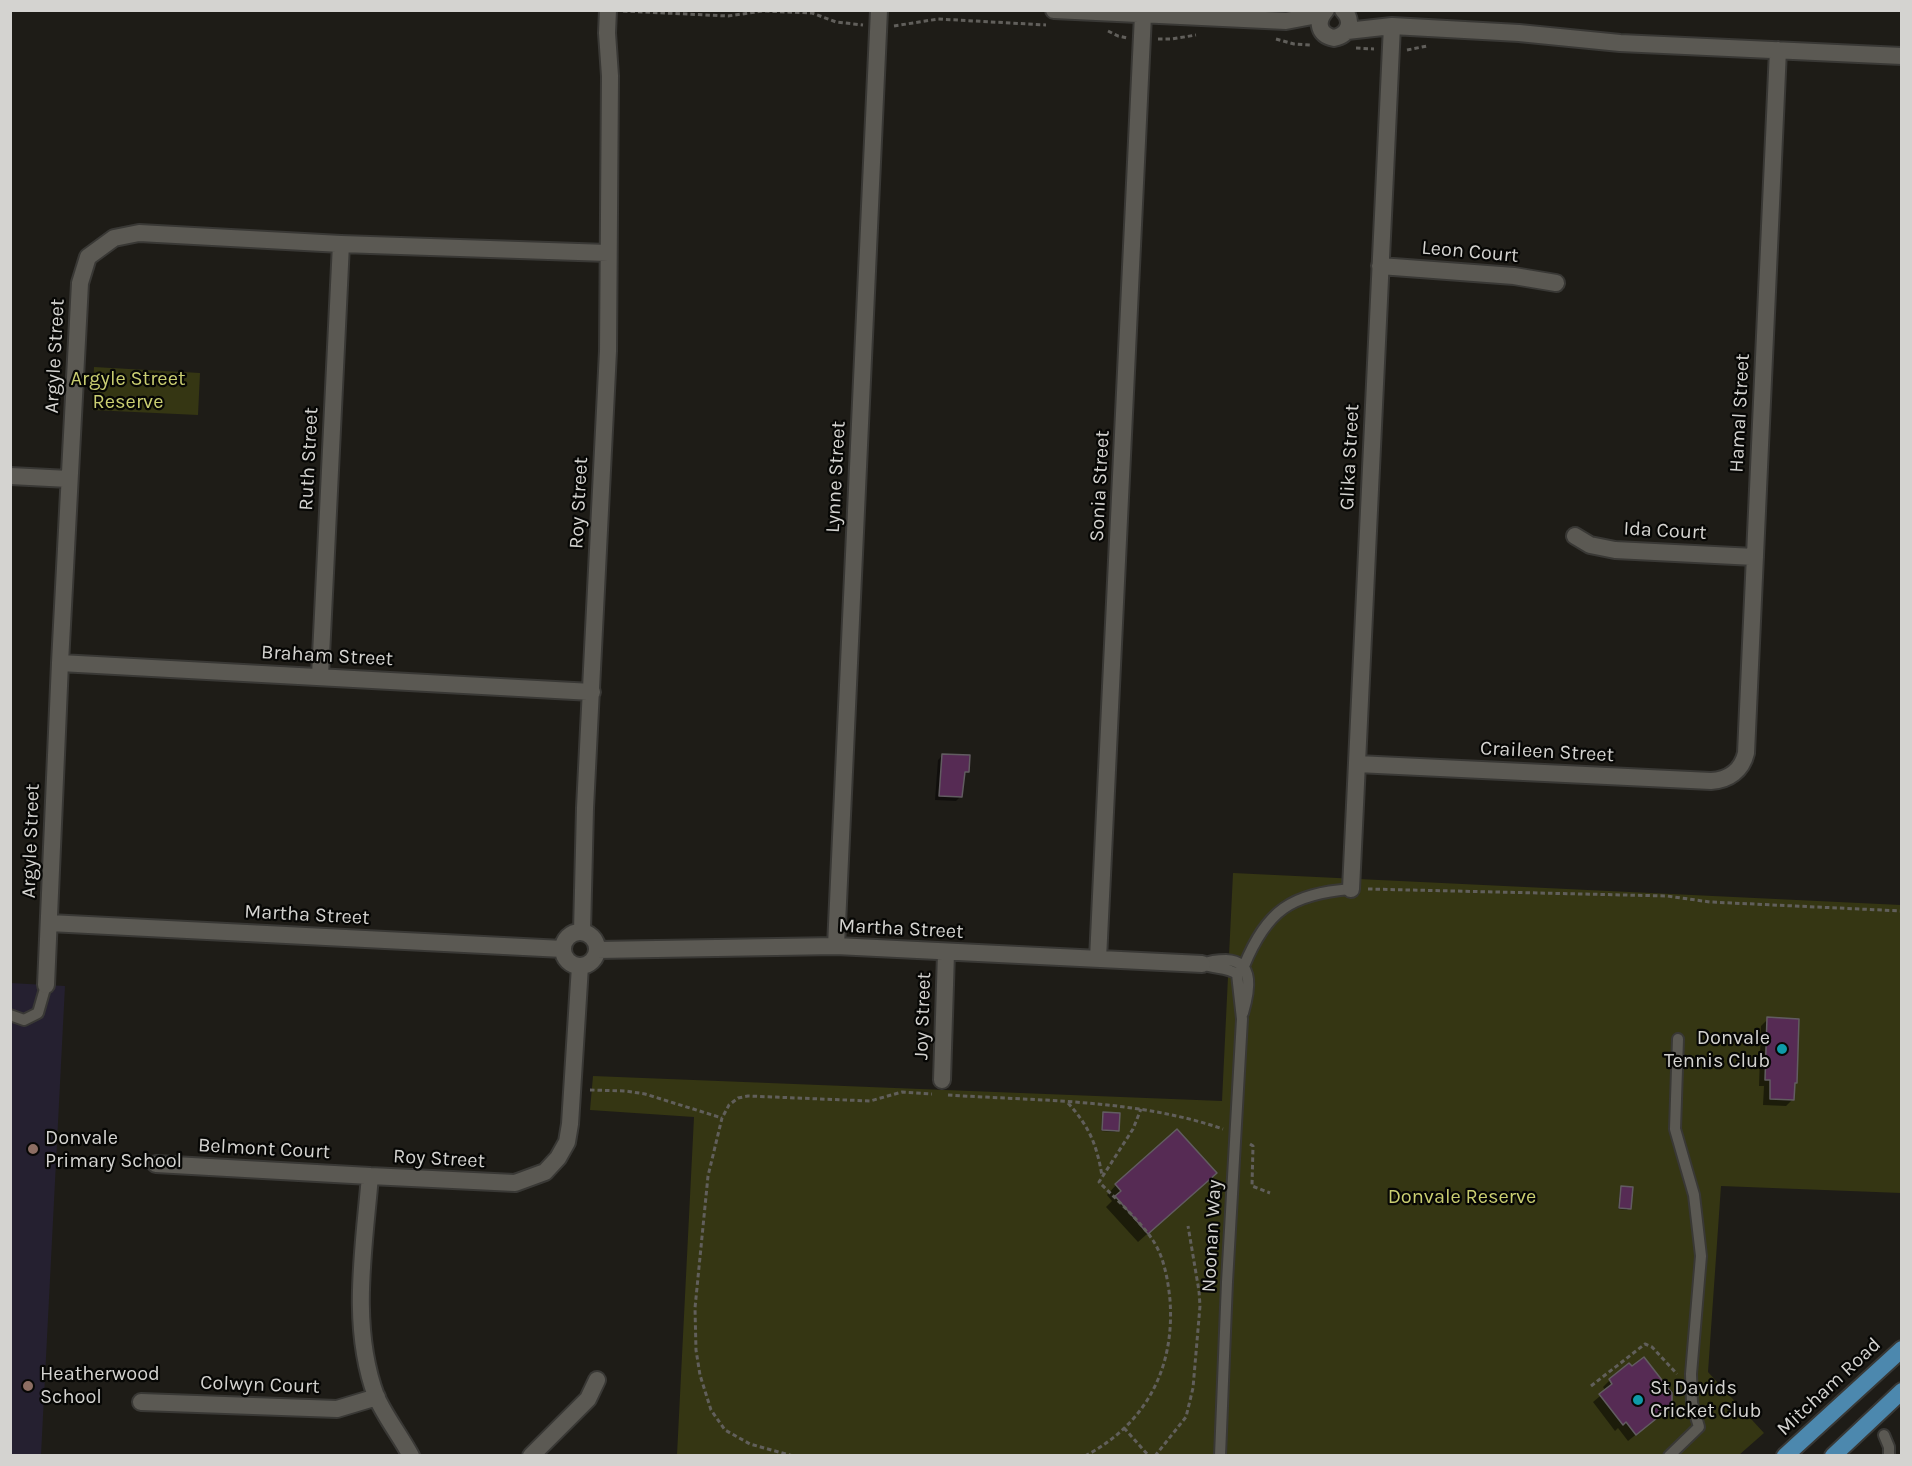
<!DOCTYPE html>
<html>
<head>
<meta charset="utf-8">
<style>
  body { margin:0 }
  #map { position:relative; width:1912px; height:1466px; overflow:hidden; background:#1e1c17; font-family:Karla,sans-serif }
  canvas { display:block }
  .frame { position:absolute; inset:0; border:12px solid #d4d3d0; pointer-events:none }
</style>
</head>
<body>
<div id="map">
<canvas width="1912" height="1466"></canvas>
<div class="frame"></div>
</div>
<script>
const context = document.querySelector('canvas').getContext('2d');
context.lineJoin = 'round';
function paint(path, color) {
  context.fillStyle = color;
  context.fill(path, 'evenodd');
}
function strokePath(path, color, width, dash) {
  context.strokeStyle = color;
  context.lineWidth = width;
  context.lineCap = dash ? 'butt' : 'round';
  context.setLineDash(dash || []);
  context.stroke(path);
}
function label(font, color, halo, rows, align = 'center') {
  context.font = font + ' Karla,sans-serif';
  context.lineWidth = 4.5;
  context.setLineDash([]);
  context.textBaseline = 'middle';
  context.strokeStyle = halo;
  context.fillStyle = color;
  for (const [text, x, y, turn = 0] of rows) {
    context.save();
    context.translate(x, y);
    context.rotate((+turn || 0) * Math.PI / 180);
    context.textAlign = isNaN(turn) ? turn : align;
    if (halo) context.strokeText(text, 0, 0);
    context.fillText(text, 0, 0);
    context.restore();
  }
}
paint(new Path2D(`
  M10 983 65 986 41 1455H11Z`), '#252030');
paint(new Path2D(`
  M94 367 200 373 198 415 92 410Z
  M1233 873 1901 905V1193L1721 1186 1708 1372 1764 1433 1739 1455H677L694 1117 590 1110 593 1076 1222 1101Z`), '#353613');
paint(new Path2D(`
  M943 755 968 771 963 776 960 797 956 801 935 800 938 760Z
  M1768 1019 1793 1084V1099L1786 1106 1763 1105 1764 1086H1759L1761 1026Z
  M1104 1113 1117 1130 1115 1132 1101 1131 1102 1115Z
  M1205 1183 1138 1242 1106 1207 1112 1201 1107 1195 1116 1185Z
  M1621 1187 1629 1208 1627 1210 1618 1209 1620 1189Z
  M1610 1380 1671 1406 1628 1441 1618 1428 1615 1431 1593 1402 1606 1391 1603 1387Z`), '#0007');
const building = new Path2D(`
  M942 754 970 755 969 772H965L962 797 939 796Z
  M1767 1017 1799 1019 1797 1083H1795L1794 1100 1770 1099V1080H1765Z
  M1103 1112 1120 1113 1119 1131 1102 1130Z
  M1177 1129 1217 1173 1148 1234 1115 1196 1121 1191 1115 1184Z
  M1621 1186 1633 1187 1631 1209 1619 1208Z
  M1644 1357 1672 1393V1406L1636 1435 1626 1422 1623 1425 1599 1394 1612 1384 1609 1379 1629 1363 1632 1366Z`);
paint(building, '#562b54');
strokePath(building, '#625c61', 1.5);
const service = new Path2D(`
  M1202 964C1213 969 1228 967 1237 974L1242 1019 1227 1282 1220 1456
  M1202 964C1210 961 1218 960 1226 960 1256 961 1249 992 1243 1013
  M1244 966C1267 910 1291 894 1351 889
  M10 1015 24 1020 38 1013 46 985
  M1884 1435 1889 1447V1456
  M1669 1456 1699 1427 1692 1403 1691 1374 1701 1256 1694 1195 1675 1129 1678 1039`);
const minor = new Path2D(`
  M1054 10 1286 21 1323 14
  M1326 10C1315 22 1319 35 1334 38 1349 35 1354 21 1343 10
  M1347 31 1392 26 1519 33 1620 43 1902 56
  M1380 266 1514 276 1556 283
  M10 476 69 479
  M1575 536 1590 545 1615 550 1755 557
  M60 663 592 692
  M320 676 341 244
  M1357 764 1711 781C1729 780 1742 770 1746 753L1778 50
  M1351 889 1392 26
  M49 923 563 949
  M582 932 585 808 608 351 610 76 607 33 608 10
  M563 949a17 17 0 1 1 34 0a17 17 0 1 1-34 0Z
  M836 946 879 10
  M597 950 836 946 1202 964
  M1098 959 1143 15
  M46 985 60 663 80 283 88 257 114 238 139 233 341 244 608 253
  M942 1080 946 953
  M156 1164 370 1176
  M141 1402 337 1409 377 1397
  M411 1456C401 1437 384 1415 376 1396 350 1326 364 1248 370 1176L515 1183 545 1172 558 1158 567 1142 570 1124 580 966
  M531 1456 588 1399 597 1380`);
const primary = new Path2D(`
  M1785 1456 1902 1349
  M1833 1456 1902 1391`);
strokePath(service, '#393835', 14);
strokePath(minor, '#393835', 20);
strokePath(primary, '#393835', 20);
strokePath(new Path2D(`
  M623 11 728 16 763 11 812 13 836 22 863 25
  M894 26 938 19 1046 25
  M1108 31 1118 36 1127 38
  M1158 39H1172L1196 35
  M1276 39 1294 44 1311 45
  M1356 48 1374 49
  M1407 50 1427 46
  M1368 889 1667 896 1710 902 1902 911
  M590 1090 626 1091 645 1094 722 1118
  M948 1095C1039 1101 1136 1099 1223 1129
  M1068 1103C1089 1126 1097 1145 1102 1176
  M1250 1144 1253 1146 1252 1186 1270 1193
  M1591 1386 1645 1344 1652 1347 1677 1374
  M1124 1428 1149 1456
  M793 1456 750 1444 725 1430 711 1410 700 1375 696 1350 695 1308 708 1176 722 1118 729 1105 738 1098 748 1096 870 1101 902 1092 932 1094
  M1085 1456C1146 1424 1175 1368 1170 1300 1168 1280 1164 1256 1152 1239 1140 1221 1114 1197 1099 1182L1133 1129 1141 1109
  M1155 1456 1186 1417 1193 1388 1200 1306 1199 1291 1188 1226`), '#615f5b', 3, [4.5, 3]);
strokePath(service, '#5b5953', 10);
strokePath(minor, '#5b5953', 16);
strokePath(primary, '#4c88ae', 16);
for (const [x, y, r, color] of [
  [1782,1049,6,"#0f9aa8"],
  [33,1149,6,"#8d6e63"],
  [28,1386,6,"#8d6e63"],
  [1638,1400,6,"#0f9aa8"]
]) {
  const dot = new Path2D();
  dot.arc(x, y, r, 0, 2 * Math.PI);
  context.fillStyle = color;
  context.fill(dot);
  strokePath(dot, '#070705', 2);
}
label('20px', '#d4d3d0', '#070705', [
  ["Leon Court",1470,252,5],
  ["Argyle Street",55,356,-87],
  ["Hamal Street",1740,413,-87],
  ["Glika Street",1350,457,-87],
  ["Ruth Street",309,459,-87],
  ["Lynne Street",836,477,-87],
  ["Sonia Street",1100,486,-87],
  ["Roy Street",579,503,-87],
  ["Ida Court",1665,531,3],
  ["Braham Street",327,656,3],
  ["Craileen Street",1547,752,3],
  ["Argyle Street",31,841,-88],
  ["Martha Street",307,915,3],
  ["Martha Street",901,929,3],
  ["Joy Street",923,1016,-88],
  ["Belmont Court",264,1149,3],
  ["Roy Street",439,1159,3],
  ["Noonan Way",1212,1236,-87],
  ["Colwyn Court",260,1385,2],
  ["Mitcham Road",1829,1387,-43]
]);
label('20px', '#cace71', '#070705', [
  ["Argyle Street",128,379],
  ["Reserve",128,402],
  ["Donvale Reserve",1462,1197]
]);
label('20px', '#d4d3d0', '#070705', [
  ["Donvale",1770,1038,"right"],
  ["Tennis Club",1770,1061,"right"],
  ["Donvale",45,1138],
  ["Primary School",45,1161],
  ["Heatherwood",40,1374],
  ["School",40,1397],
  ["St Davids",1650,1388],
  ["Cricket Club",1650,1411]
], 'left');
</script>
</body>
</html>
